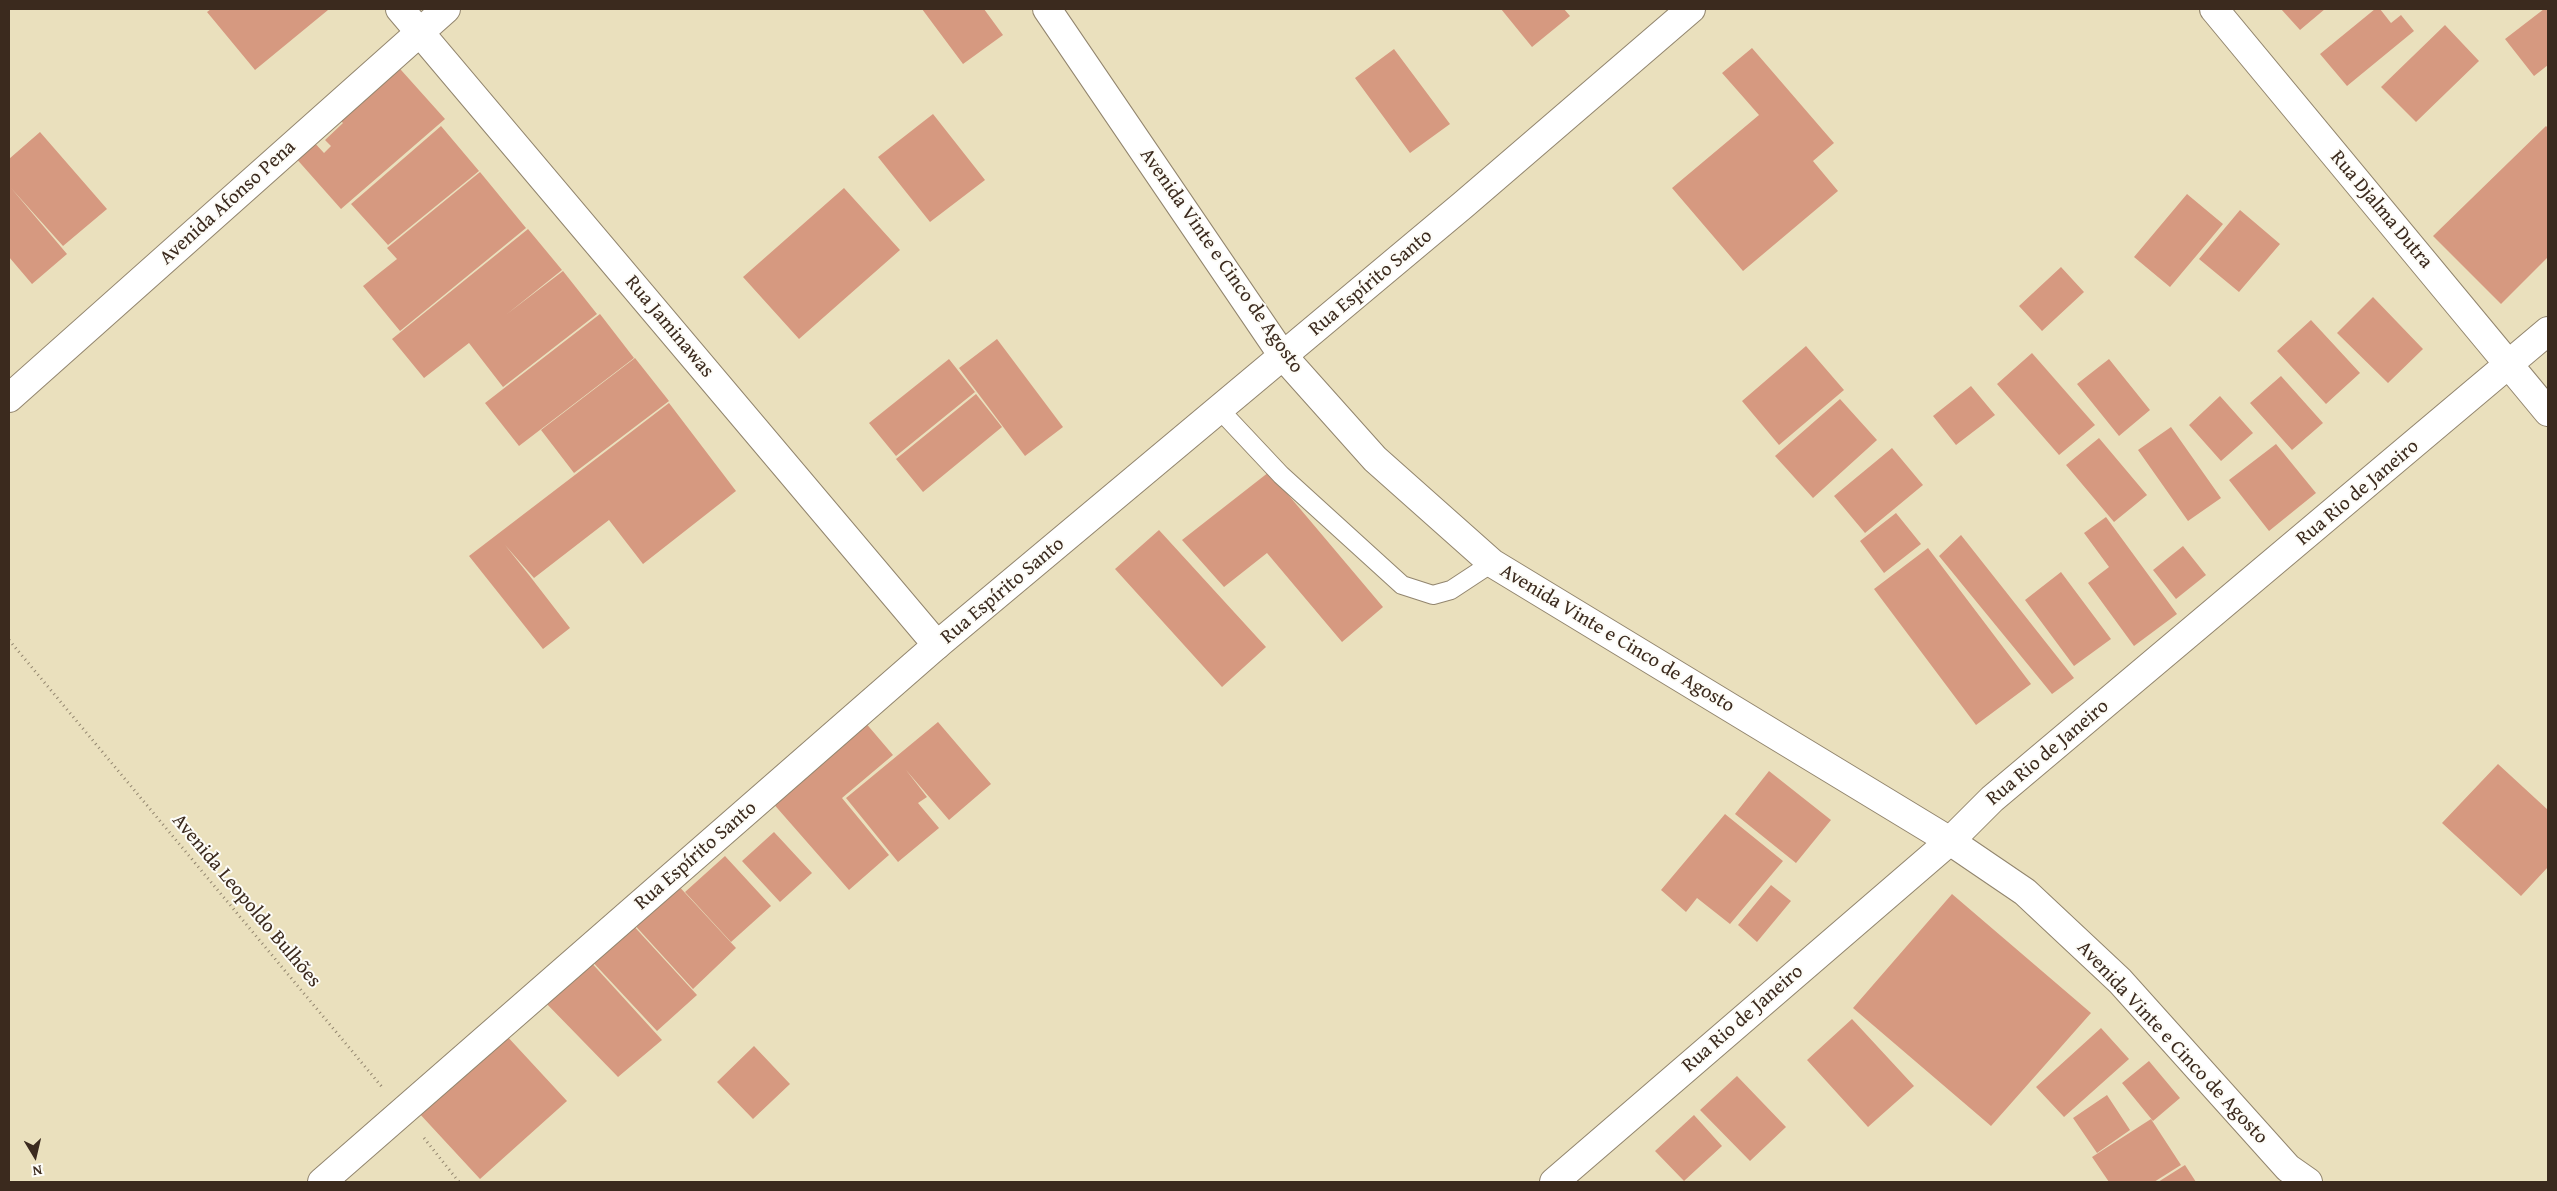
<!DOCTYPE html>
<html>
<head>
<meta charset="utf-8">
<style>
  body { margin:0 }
  #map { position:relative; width:2557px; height:1191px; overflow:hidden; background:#eae0bd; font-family:"Gentium Book Plus",serif }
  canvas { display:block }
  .frame { position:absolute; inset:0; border:10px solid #3b2a1e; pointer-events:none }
  .north { position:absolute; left:10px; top:1131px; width:50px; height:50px; -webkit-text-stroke:4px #fdfcf7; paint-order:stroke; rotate:171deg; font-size:14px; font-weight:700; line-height:20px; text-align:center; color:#3b2a1e }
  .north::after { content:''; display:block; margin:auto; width:18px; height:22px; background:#3b2a1e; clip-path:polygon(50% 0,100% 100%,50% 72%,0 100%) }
</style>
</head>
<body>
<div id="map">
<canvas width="2557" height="1191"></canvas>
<div class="frame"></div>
<div class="north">N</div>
</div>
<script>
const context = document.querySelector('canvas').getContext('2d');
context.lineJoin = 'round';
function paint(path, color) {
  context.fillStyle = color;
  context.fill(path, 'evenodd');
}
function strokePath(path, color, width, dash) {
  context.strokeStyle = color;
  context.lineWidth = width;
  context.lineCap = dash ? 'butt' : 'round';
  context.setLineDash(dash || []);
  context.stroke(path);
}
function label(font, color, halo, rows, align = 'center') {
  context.font = font + ' "Gentium Book Plus",serif';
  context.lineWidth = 4;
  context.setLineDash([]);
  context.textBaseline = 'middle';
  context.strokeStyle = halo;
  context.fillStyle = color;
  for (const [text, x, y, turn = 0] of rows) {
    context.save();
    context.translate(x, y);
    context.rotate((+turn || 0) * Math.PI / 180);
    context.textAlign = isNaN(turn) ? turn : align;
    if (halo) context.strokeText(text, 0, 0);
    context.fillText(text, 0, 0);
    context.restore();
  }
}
paint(new Path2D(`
  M211 9H327L328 10 255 70 207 12Z
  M922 9H984L1003 35 963 64Z
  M1501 9H1564L1570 16 1532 47Z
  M2281 9H2325L2300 30Z
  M2375 9H2380L2391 23 2401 15 2414 31 2347 86 2320 54Z
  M2544 9H2548V65L2534 76 2505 39Z
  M2445 25 2479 61 2416 122 2381 87Z
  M1752 48 1834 143 1813 161 1838 191 1743 271 1672 188 1759 115 1722 73Z
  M1394 49 1450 124 1410 153 1355 78Z
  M393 61 445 119 341 209 294 156 312 140 324 153 331 146 325 140 343 123 335 115Z
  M933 114 985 180 930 222 878 157Z
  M441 126 479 171 388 245 351 204Z
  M2546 126 2548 128V257L2501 304 2433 236Z
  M40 132 107 209 63 246 11 188 67 254 32 284 9 257V159Z
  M480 172 526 228 400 331 363 286 397 259 387 248Z
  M844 188 900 250 799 339 743 277Z
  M2187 194 2223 224 2170 287 2134 257Z
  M2240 210 2280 244 2239 292 2199 259Z
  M528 229 562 270 507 314 563 271 597 314 503 387 469 343 424 378 392 339Z
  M2061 267 2084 292 2042 331 2019 306Z
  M2373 297 2423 349 2388 383 2337 333Z
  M600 314 634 358 519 446 485 403Z
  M2311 320 2360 373 2326 404 2277 351Z
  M997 339 1063 427 1025 456 959 368Z
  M1806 346 1844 390 1779 445 1742 401Z
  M2032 353 2095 425 2059 455 1997 384Z
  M635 358 669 401 574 473 541 430Z
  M949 359 975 392 896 456 869 423Z
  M2109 359 2150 410 2119 436 2077 384Z
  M2281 376 2323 423 2292 450 2250 403Z
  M1971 386 1995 415 1956 445 1933 416Z
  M976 394 1002 427 923 492 896 459Z
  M2220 396 2253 433 2221 461 2189 425Z
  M1840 399 1877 440 1813 498 1775 456Z
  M669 403 736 491 643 564 609 520 534 578 505 545 529 575 519 583 529 575 570 628 543 649 469 556Z
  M2171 427 2221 498 2188 521 2138 450Z
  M2099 438 2147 495 2114 522 2066 465Z
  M2276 444 2316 493 2269 531 2229 480Z
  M1892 448 1923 485 1865 533 1834 496Z
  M1269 472 1383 607 1342 642 1267 553 1224 587 1182 540Z
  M1896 513 1921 544 1884 573 1860 541Z
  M2106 517 2177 614 2134 646 2088 583 2109 567 2084 533Z
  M1159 530 1266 647 1222 687 1115 569Z
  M1961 535 2074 678 2052 694 1939 556Z
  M2183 546 2206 575 2176 599 2153 570Z
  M1928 548 2031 684 1976 725 1874 589Z
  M2061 572 2111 639 2074 666 2025 600Z
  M864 721 893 755 842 798 889 855 849 890 771 801Z
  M938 722 991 784 949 820 906 770 927 797 918 803 939 828 898 862 846 798Z
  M2498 764 2548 810V867L2521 896 2442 823Z
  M1769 771 1831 820 1796 863 1735 814Z
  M1725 814 1783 861 1730 924 1697 898 1686 912 1661 890Z
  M774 832 812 873 780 902 742 861Z
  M725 856 771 906 731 942 685 892Z
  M674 881 736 948 693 989 631 921Z
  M1771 885 1791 901 1757 942 1738 925Z
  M1952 894 2091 1013 1991 1126 1853 1008Z
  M630 922 697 995 657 1031 589 958Z
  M588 959 662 1040 618 1077 542 999Z
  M1852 1019 1914 1086 1868 1127 1807 1060Z
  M2101 1028 2129 1059 2064 1117 2036 1087Z
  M505 1034 567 1101 480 1179 418 1112Z
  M754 1046 790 1084 753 1119 717 1082Z
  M2149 1061 2180 1098 2153 1121 2122 1083Z
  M1737 1076 1786 1127 1750 1161 1700 1110Z
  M2107 1095 2130 1130 2097 1153 2073 1118Z
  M1694 1115 1722 1146 1684 1181 1655 1151Z
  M2151 1119 2181 1165 2154 1182H2109L2092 1157Z
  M2185 1165 2196 1182H2158Z`), '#d69980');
const lane = new Path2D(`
  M1219 409 1281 475 1402 585 1433 595 1451 590 1492 563`);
const street = new Path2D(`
  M400 9 937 645
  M2214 9 2548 412
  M9 398 446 9
  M1554 1182 1950 841 1992 799 2548 331`);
const secondary = new Path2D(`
  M1047 9 1283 356 1375 459 1492 563 1950 841 2025 892 2120 981 2288 1168 2308 1182
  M322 1182 937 645 1463 205 1691 9`);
strokePath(lane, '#92856e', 20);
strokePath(street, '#92856e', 30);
strokePath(secondary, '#92856e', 30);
strokePath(new Path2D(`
  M9 640 382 1087
  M424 1138 459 1182`), '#92856e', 3, [1, 4]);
strokePath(lane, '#fff', 18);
strokePath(street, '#fff', 28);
strokePath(secondary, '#fff', 28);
label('20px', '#3b2a1e', '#fdfcf7', [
  ["Avenida Afonso Pena",228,203,-42],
  ["Rua Djalma Dutra",2381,210,50],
  ["Avenida Vinte e Cinco de Agosto",1221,261,55],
  ["Rua Espírito Santo",1371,283,-40],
  ["Rua Jaminawas",669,327,50],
  ["Rua Rio de Janeiro",2358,493,-40],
  ["Rua Espírito Santo",1003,591,-40],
  ["Avenida Vinte e Cinco de Agosto",1617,639,31],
  ["Rua Rio de Janeiro",2048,753,-40],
  ["Rua Espírito Santo",696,856,-41],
  ["Avenida Leopoldo Bulhões",246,901,50],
  ["Rua Rio de Janeiro",1743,1019,-41],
  ["Avenida Vinte e Cinco de Agosto",2172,1043,47]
]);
</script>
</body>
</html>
